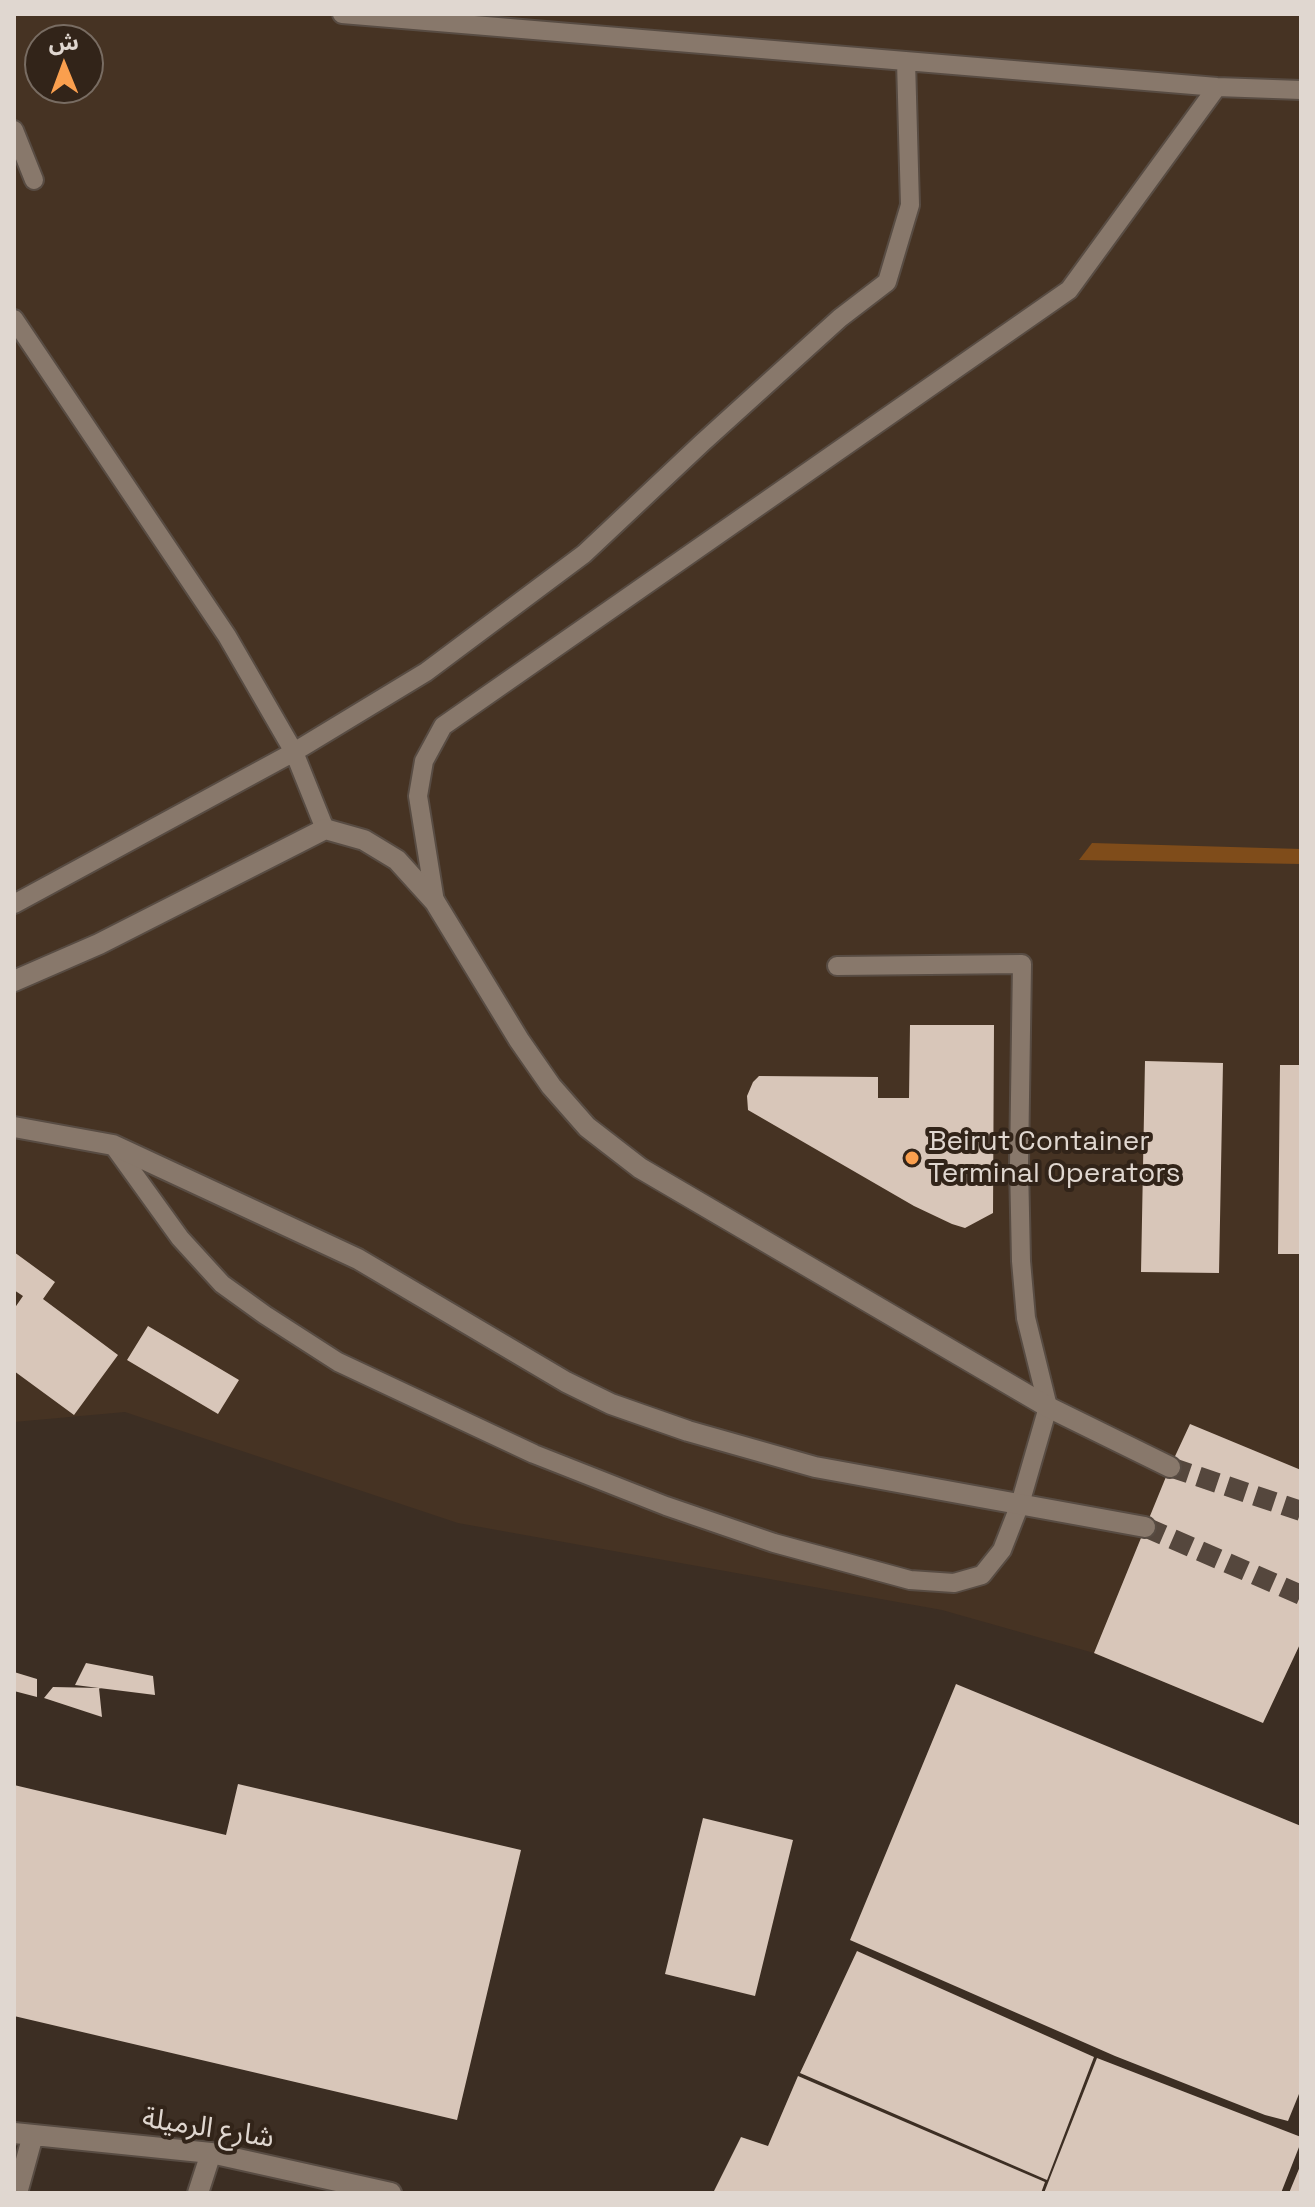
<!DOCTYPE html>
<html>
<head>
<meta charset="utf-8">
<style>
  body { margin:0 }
  #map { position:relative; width:1315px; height:2207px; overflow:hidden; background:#3c2e23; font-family:"Space Grotesk","Noto Sans Arabic",sans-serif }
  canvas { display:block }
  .frame { position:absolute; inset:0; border:16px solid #e0d7d0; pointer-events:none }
  .north { position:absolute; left:24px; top:24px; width:80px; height:80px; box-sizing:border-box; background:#322419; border:2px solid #786c62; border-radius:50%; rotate:359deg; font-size:22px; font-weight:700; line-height:32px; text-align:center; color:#e0d7d0 }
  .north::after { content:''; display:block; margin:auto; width:28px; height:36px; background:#fa9f4e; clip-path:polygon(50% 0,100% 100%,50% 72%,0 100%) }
</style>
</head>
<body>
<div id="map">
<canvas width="1315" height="2207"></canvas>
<div class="frame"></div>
<div class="north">ش</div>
</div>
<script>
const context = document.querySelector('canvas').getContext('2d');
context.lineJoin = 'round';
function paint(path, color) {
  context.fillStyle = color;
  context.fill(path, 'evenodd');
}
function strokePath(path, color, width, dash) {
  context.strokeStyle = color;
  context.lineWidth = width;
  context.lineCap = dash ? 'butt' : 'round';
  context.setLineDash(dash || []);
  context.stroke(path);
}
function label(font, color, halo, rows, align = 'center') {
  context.font = font + ' "Space Grotesk","Noto Sans Arabic",sans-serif';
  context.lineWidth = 8;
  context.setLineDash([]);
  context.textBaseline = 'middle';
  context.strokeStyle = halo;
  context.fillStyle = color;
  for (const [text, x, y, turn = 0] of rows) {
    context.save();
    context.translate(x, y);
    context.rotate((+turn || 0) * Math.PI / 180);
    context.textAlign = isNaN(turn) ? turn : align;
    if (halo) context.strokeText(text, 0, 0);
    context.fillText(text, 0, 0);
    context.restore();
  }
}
paint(new Path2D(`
  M14 14H1301V1642L1263 1723 1094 1653 942 1610 458 1523 125 1412 14 1422ZM40 40H88V88H40Z`), '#463323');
paint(new Path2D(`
  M1092 843 1301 849V864L1079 860Z`), '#7f4c1a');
paint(new Path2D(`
  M910 1025H994L993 1213 965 1228 952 1224 914 1206 748 1110 747 1096 753 1082 759 1076 878 1077V1098H909Z
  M1145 1061 1223 1063 1219 1273 1141 1272Z
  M1280 1065H1301V1254H1278Z
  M14 1252 55 1282 43 1299 118 1355 74 1415 14 1371V1309L23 1296 14 1290Z
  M148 1326 239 1380 218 1414 127 1360Z
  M1190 1424 1301 1470V1642L1263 1723 1094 1653 1170 1467Z
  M86 1663 153 1676 155 1695 75 1685Z
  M14 1672 37 1679V1697L14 1691Z
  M956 1684 1301 1826V2089L1288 2121 1265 2115 1115 2056 850 1940Z
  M53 1687 99 1688 102 1717 44 1698Z
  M238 1784 521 1850 457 2120 14 2016V1785L226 1835Z
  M703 1818 793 1840 755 1996 665 1974Z
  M857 1951 1094 2057 1047 2180 800 2073Z
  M1097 2058 1301 2137V2142L1281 2193H1044Z
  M798 2076 1045 2182 1041 2193H713L741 2137 768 2146Z
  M1301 2164V2193H1289Z`), '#d8c6b9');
strokePath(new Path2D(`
  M1170 1467 1301 1511
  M1145 1527 1301 1595`), '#55473d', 20, [20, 10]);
const service = new Path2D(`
  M342 14 1217 87 1301 90
  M14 130 34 180
  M14 319 227 636 294 752 325 829
  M435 902 418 796 424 761 443 726 1069 290 1217 87
  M14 904 294 752 426 672 584 554 702 443 840 318 887 282 910 205 906 61
  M113 1145 180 1238 222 1284 265 1315 338 1362 534 1454 666 1506 774 1543 910 1580 954 1583 982 1575 1002 1550 1020 1504 1048 1407 1026 1318 1021 1261 1019 1164 1022 964 837 966`);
const minor = new Path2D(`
  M14 981 99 944 325 829 364 840 397 860 435 902 519 1040 551 1086 587 1127 640 1168 1048 1407 1170 1467
  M14 1127 113 1145 358 1259 566 1382 611 1404 688 1431 815 1467 1145 1527
  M14 2133 211 2153 391 2193
  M17 2193 33 2135
  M198 2193 211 2153`);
strokePath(service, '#584c43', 22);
strokePath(minor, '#584c43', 24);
strokePath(service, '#88786b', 18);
strokePath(minor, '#88786b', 20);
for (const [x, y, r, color] of [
  [912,1158,8,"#fa9f4e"]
]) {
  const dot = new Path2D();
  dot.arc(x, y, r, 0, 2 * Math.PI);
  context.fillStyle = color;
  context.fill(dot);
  strokePath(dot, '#322419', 3);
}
label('28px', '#e0d7d0', '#322419', [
  ["Beirut Container",928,1142],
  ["Terminal Operators",928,1174]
], 'left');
label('28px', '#e0d7d0', '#322419', [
  ["شارع الرميلة",208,2129,9]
]);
</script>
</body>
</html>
